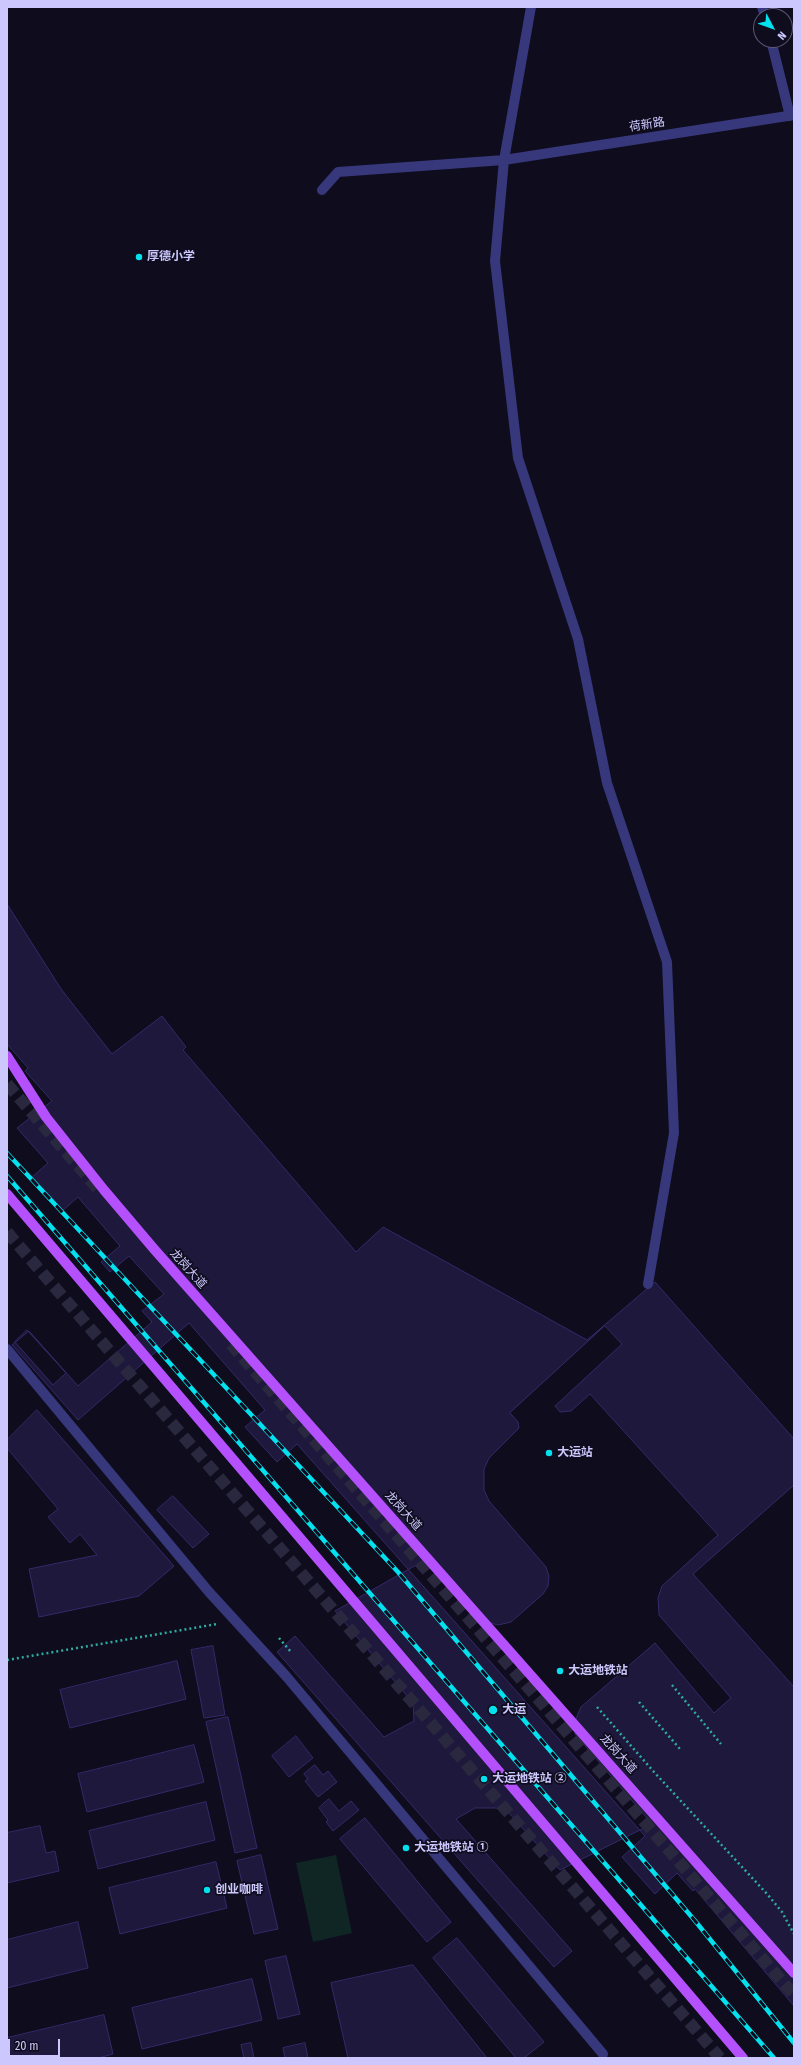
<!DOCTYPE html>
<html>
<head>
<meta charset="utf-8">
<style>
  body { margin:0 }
  #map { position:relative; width:801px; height:2065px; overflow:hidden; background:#0e0c1d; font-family:"Fira Sans Condensed",sans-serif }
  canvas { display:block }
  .frame { position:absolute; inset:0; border:8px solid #ccc8fe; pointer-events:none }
  .north { position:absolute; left:753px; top:8px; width:40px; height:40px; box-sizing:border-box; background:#0e0c1d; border:1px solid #5a5777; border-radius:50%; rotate:131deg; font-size:11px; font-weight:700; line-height:16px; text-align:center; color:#ccc8fe }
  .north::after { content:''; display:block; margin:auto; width:14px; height:18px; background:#03e1ef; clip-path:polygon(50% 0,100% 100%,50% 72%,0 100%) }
  .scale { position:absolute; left:8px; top:2039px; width:52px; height:18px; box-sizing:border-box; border:2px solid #ccc8fe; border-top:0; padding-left:5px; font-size:12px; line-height:14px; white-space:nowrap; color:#ccc8fe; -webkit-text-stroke:3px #0e0c1d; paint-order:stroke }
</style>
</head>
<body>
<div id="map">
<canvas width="801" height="2065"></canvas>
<div class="frame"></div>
<div class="north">N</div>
<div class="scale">20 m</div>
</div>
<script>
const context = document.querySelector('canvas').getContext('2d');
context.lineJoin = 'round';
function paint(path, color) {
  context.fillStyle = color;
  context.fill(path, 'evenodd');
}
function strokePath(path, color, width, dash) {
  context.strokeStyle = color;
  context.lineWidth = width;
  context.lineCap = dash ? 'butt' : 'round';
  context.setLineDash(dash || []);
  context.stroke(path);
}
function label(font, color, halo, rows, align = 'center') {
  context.font = font + ' "Fira Sans Condensed","Noto Sans SC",sans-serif';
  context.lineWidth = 3.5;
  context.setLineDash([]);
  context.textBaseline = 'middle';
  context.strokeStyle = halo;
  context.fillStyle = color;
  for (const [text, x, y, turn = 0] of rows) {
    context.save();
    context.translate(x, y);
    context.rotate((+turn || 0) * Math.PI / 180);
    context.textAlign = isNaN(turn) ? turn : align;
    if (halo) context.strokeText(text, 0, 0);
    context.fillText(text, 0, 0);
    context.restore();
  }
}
paint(new Path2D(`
  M336 1855 352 1933 313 1942 296 1863Z`), '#0f2625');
const building = new Path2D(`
  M7 904 61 989 112 1054 162 1016 186 1047 183 1050 356 1252 383 1227 587 1340 655 1282 794 1439V1485L693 1574 794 1687V2006L695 1889 693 1891 677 1873 655 1894 622 1857 645 1836 297 1444 277 1462 245 1427 265 1410 189 1323 78 1420 12 1345 29 1331 78 1386 152 1322 142 1311 164 1294 129 1256 110 1272 101 1262 120 1246 78 1197 61 1212 31 1178 48 1163 17 1128 52 1101 25 1071 28 1068 7 1044Z
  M605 1326 622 1344 555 1406 560 1412 571 1411 590 1394 718 1535 662 1586 658 1598 659 1615 731 1698 714 1713 655 1643 581 1707 575 1721V1734L652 1824 560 1870 510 1814 504 1810 496 1808H475L456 1819 572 1951 554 1967 277 1652 295 1636 384 1737 414 1721 413 1703 335 1611 425 1560 487 1622 498 1625 511 1622 543 1594 548 1586 549 1576 546 1567 489 1501 484 1490V1469L489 1458 519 1428 518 1422 510 1413Z
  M27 1330 66 1373 53 1385 15 1342Z
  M37 1410 174 1566 139 1596 39 1617 29 1569 97 1555 80 1534 70 1543 48 1517 58 1509 7 1448V1440Z
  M173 1496 209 1534 193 1548 157 1510Z
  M213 1646 225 1715 204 1718 191 1650Z
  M177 1661 186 1699 70 1728 60 1690Z
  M228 1717 257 1848 235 1853 206 1722Z
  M296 1736 313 1758 289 1777 272 1756Z
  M194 1745 204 1782 87 1812 78 1774Z
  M315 1765 323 1775 328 1771 337 1782 318 1797 305 1781 308 1779 304 1774Z
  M329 1799 339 1811 351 1801 359 1810 333 1831 326 1822 328 1820 319 1808Z
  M206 1802 215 1840 98 1869 89 1831Z
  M365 1818 451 1922 427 1942 340 1839Z
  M40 1826 46 1853 55 1851 59 1871 7 1883V1833Z
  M261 1855 278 1929 254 1934 237 1861Z
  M216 1862 227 1908 120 1934 109 1888Z
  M78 1922 88 1968 7 1988V1940Z
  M457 1938 544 2042 524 2058H516L433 1958Z
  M286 1956 300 2014 278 2019 265 1961Z
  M413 1965 487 2058H348L331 1983Z
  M252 1979 262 2020 142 2049 132 2008Z
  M104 2015 113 2054 98 2058H7V2038Z
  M251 2043 254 2058H244L241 2045Z
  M305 2043 308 2058H285L283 2048Z`);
paint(building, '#1e183d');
strokePath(building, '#342a69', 1);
strokePath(new Path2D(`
  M7 1084 98 1189
  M7 1232 720 2058
  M231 1344 794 1995`), '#2a283f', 12, [12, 6]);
strokePath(new Path2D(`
  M279 1638 291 1652
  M7 1660 217 1624
  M672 1685 721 1744
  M639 1702 680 1749
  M597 1707 654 1772 768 1895 782 1912 794 1934`), '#2eac9f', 2.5, [2, 3]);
strokePath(new Path2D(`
  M531 7 504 160 495 261 518 458 578 639 607 783 667 962 674 1133 648 1284
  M762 7 765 16
  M771 40 790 116
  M322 190 338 172 504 160 794 115
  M7 1349 209 1592 286 1676 603 2054`), '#37377b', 10);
strokePath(new Path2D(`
  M7 1056 46 1117 104 1190 154 1249 794 1973
  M7 1194 743 2058`), '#b550fd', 10);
const rail = new Path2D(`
  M7 1153 398 1572 696 1922 794 2043
  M7 1176 774 2058`);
strokePath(rail, '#03e1ef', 4.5);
strokePath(rail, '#0e0c1d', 3, [9]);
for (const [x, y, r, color] of [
  [139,257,4,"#03e1ef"],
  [549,1453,4,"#03e1ef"],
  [560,1671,4,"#03e1ef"],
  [493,1710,5,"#03e1ef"],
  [484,1779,4,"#03e1ef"],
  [406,1848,4,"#03e1ef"],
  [207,1890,4,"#03e1ef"]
]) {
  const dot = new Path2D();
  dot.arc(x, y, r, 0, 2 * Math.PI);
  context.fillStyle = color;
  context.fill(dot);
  strokePath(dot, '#0e0c1d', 1.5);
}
label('12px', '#ccc8fe', '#0e0c1d', [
  ["荷新路",647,125,-9],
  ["龙岗大道",188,1269,48],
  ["龙岗大道",403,1511,48],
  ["龙岗大道",618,1754,48]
]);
label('bold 12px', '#ccc8fe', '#0e0c1d', [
  ["厚德小学",147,257],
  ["大运站",557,1453],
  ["大运地铁站",568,1671],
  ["大运",502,1710],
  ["大运地铁站 ②",492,1779],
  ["大运地铁站 ①",414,1848],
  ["创业咖啡",215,1890]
], 'left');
</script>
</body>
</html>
